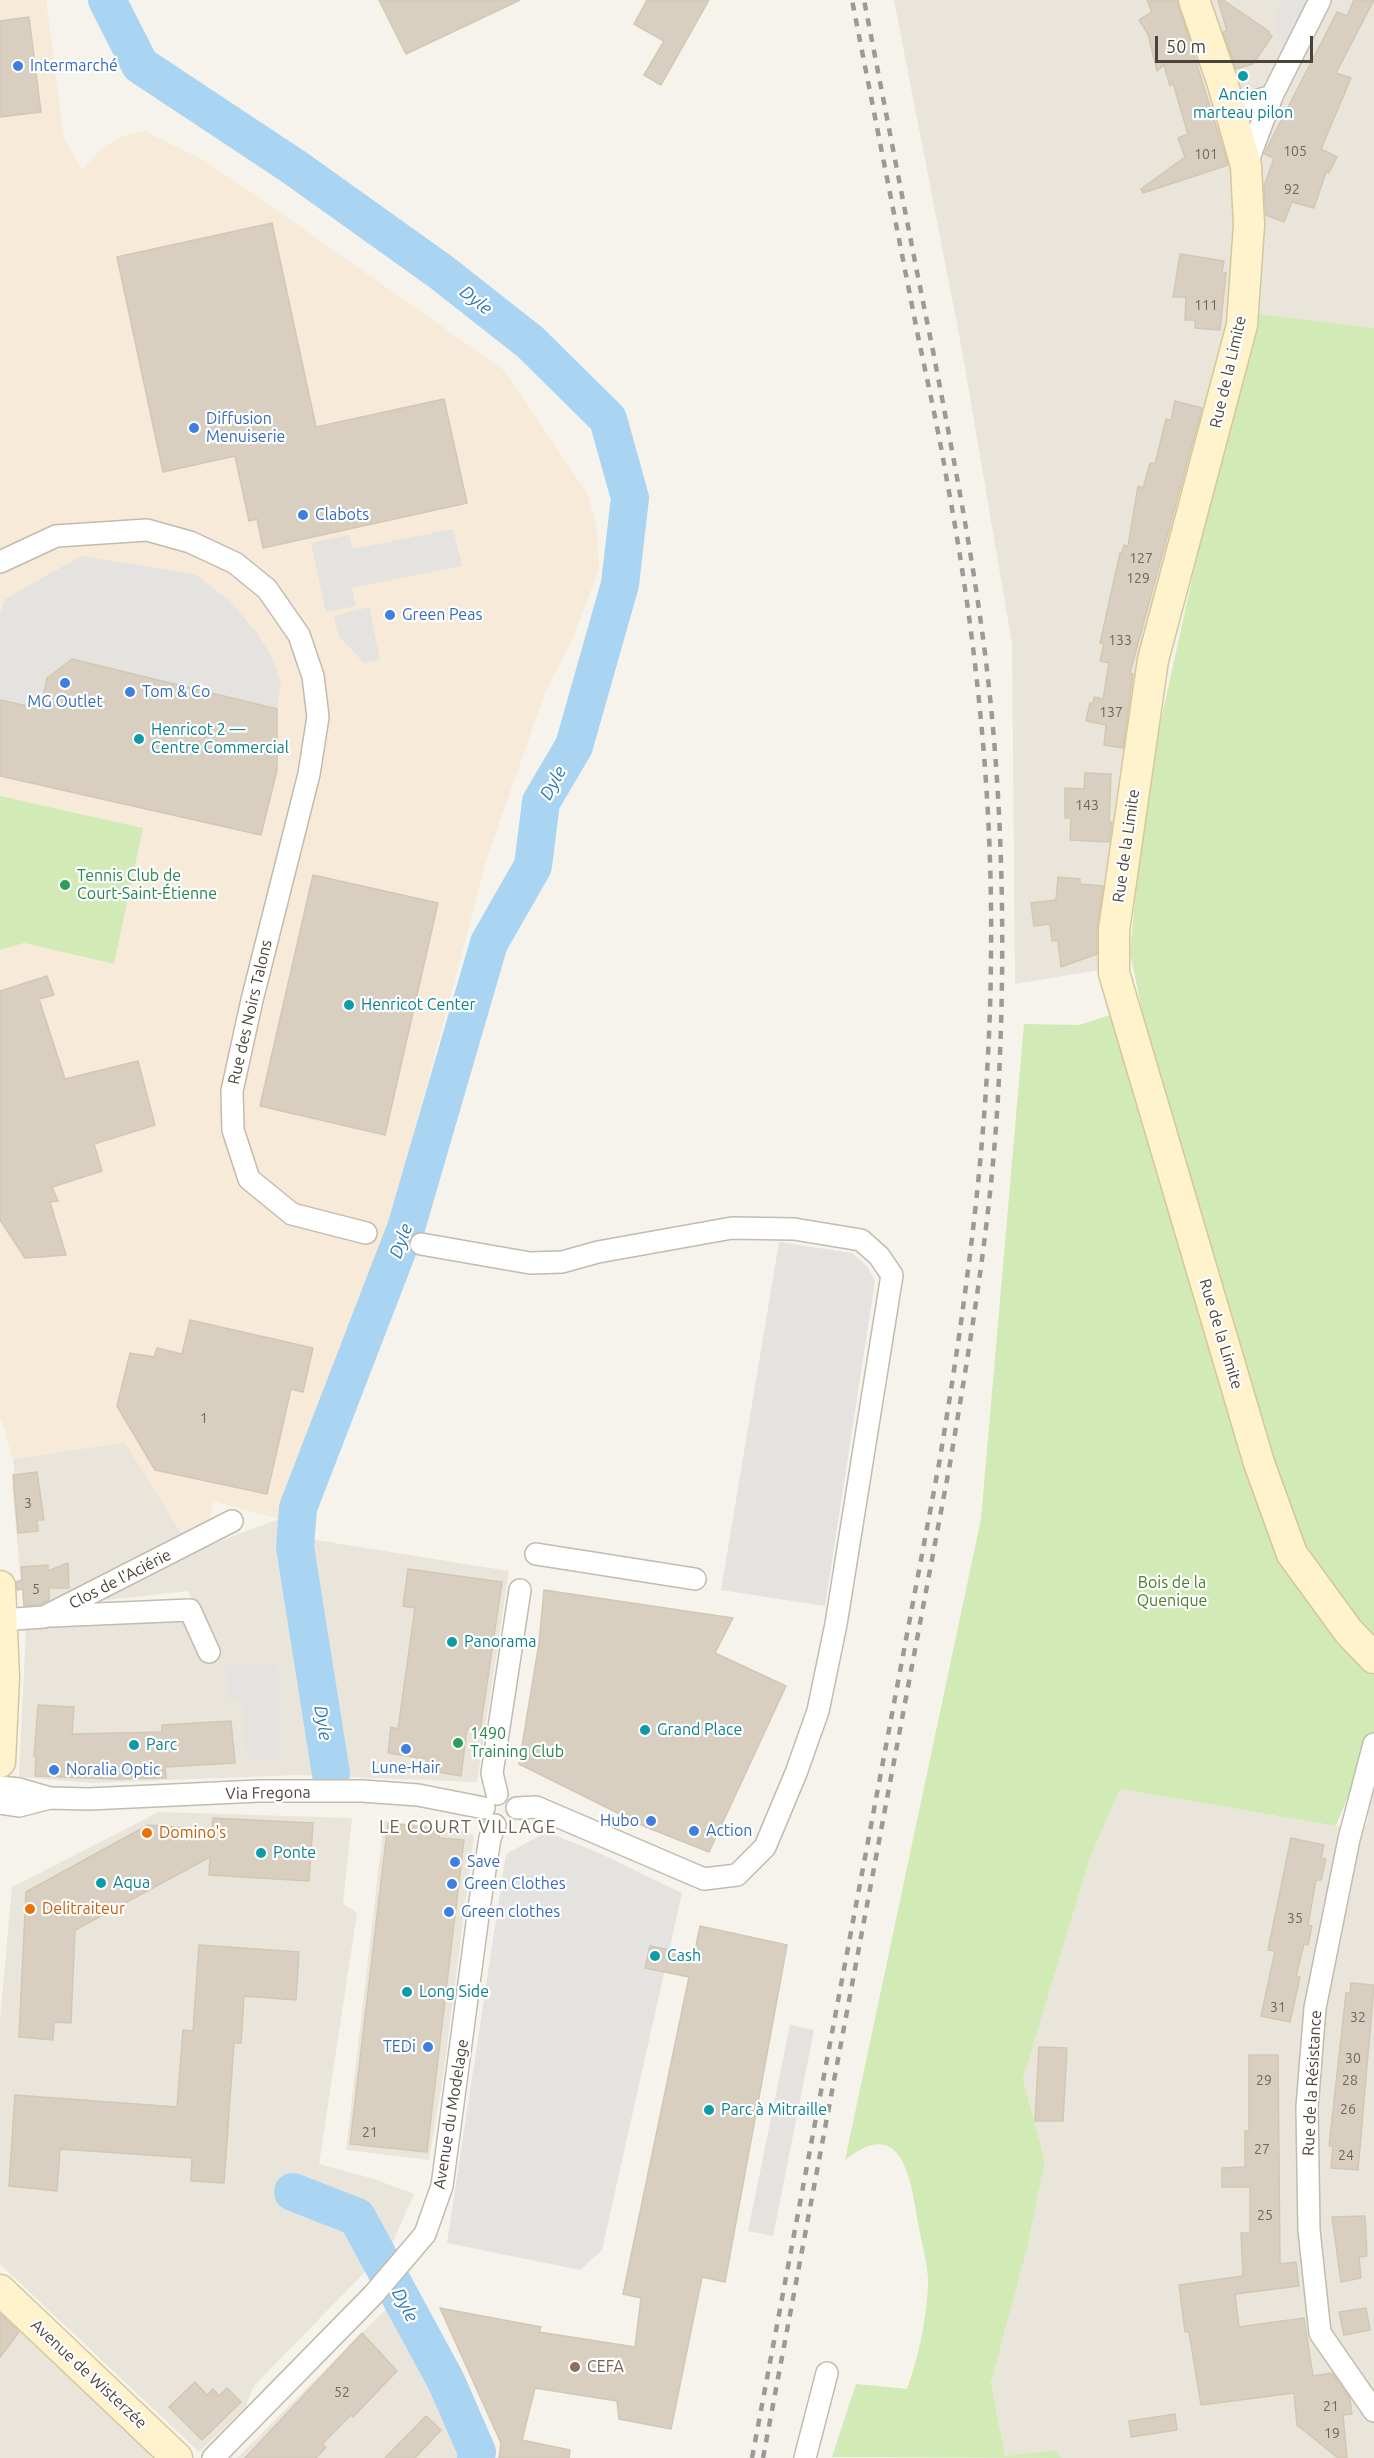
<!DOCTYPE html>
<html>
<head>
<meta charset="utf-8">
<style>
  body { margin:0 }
  #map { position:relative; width:1374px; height:2458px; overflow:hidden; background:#f6f3ec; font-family:Ubuntu,sans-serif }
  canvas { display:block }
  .scale { position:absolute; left:1155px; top:36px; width:158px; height:27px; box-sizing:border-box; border:3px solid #4b4439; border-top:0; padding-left:8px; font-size:18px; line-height:21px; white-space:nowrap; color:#4b4439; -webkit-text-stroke:4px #fff; paint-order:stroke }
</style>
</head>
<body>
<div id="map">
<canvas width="1374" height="2458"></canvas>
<div class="scale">50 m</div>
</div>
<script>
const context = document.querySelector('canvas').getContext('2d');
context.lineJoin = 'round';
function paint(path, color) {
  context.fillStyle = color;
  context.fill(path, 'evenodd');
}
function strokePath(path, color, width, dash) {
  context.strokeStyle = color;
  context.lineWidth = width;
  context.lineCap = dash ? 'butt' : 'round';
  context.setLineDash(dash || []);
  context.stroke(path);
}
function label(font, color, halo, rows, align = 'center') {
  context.font = font + ' Ubuntu,sans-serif';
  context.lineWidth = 4.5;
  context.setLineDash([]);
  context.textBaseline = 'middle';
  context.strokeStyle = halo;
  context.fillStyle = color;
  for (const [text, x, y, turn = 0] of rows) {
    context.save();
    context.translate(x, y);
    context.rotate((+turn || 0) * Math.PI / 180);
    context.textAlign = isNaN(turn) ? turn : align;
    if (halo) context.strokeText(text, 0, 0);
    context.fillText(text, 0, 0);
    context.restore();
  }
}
paint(new Path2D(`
  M894 0H1374V328L1233 311 1105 969 1015 984 1012 644 962 350Z
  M125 1442 185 1539 48 1605 24 1613 12 1486 15 1484 13 1459Z
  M279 1519 316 1540 509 1571 477 1782 297 1775 93 1783 19 1777 26 1629 186 1615 217 1651 188 1591 99 1601 197 1550Z
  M1374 1777V2458H1062L1056 2450 1005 2456 991 2383 1027 2249 1045 2161 1023 2079 1090 1858 1120 1789 1335 1826 1367 1825Z
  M159 1812 352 1818 343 1904 357 1913 319 2164 371 2178 414 2194 392 2244 254 2386 245 2408 199 2452 0 2264V2020L12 1887Z
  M384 1821 452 1828 474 1835 443 2077 429 2160 346 2150Z
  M0 2299 164 2458H0Z
  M392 2303 467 2450 466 2458H237Z`), '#eae5da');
paint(new Path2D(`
  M0 0H46L64 139 82 170 101 149 122 136 144 131 203 160 255 195 505 371 588 495 597 529 599 569 571 642 546 690 487 858 392 1216 279 1519 213 1501 208 1527 185 1539 125 1442 13 1459 0 1416V950L24 943 114 964 143 828 0 796Z`), '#f7ead8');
paint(new Path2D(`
  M1242 312 1374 328V1732L1336 1826 1120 1789 1090 1858 1023 2079 1045 2161 1027 2249 991 2383 1005 2456 1056 2450 1062 2458 832 2457 856 2384 907 2389C919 2355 926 2322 928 2286 929 2267 922 2246 919 2227 911 2185 905 2112 845 2160L981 1519 1024 1024 1079 1025 1141 1005 1130 953 1137 877 1155 747 1214 480Z
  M0 796 143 828 114 964 24 943 0 950Z`), '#d2eab5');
paint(new Path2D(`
  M1279 0H1310L1290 41 1275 34Z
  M453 529 462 566 352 588 356 606 326 612 311 543 349 535 353 549Z
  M81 556 195 574 230 601 257 633 272 657 281 683 277 709 72 659 47 678 41 709 0 700V616L5 599Z
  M369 607 380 660 364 663 338 635 334 616Z
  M779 1242 852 1253 867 1266 875 1281 825 1606 721 1590Z
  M278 1662 282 1758 247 1761 243 1699 228 1700 225 1664Z
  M547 1832 597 1852 682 1893 602 2250 580 2270 447 2243 506 1854Z
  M790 2025 814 2030 773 2236 748 2231Z`), '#e5e3e0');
strokePath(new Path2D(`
  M107 0 140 65 294 167 441 272 530 342 608 419 630 498 620 584 574 746 541 802 533 866 489 943 406 1228 298 1508 295 1547 331 1774
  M293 2192 357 2217 446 2381 477 2452 476 2458`), '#a9d4f2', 38);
const building = new Path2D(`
  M379 0H520L406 54Z
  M647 0H709L661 85 644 75 664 41 634 24Z
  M1147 0H1177L1228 165 1143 193 1141 189 1185 157 1178 138 1188 134 1173 83 1170 86 1164 65 1157 71 1148 34 1139 20 1152 12Z
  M1218 0H1223L1270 32 1268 34 1272 36 1253 64 1236 69 1223 32 1227 31Z
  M1354 0H1374L1336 73 1351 78 1321 149 1337 157 1329 173 1326 172 1314 208 1292 202 1284 222 1266 215 1264 186 1274 158 1264 154 1337 12 1347 16Z
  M29 17 41 112 0 117V21Z
  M272 223 316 427 444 399 467 503 263 548 257 519 249 521 235 456 163 472 117 257Z
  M1180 254 1224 261 1222 272 1226 273 1220 330 1195 328V320H1185L1186 297H1173Z
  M1175 401 1202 408 1130 673 1133 674 1123 748 1104 745 1106 725 1086 721 1090 703H1093L1094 697 1103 699 1109 663 1100 661 1104 644 1100 643 1120 553H1122L1124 545 1128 546 1138 486 1143 488 1150 463 1155 464 1166 419 1171 420Z
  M72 659 277 709V770L261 835 0 776V700L41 709 47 678Z
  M1085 773 1111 774 1109 823 1112 822 1109 842 1070 840 1071 818H1065V788L1084 789Z
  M313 875 438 903 385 1135 260 1106Z
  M1058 877 1080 879V884L1103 886 1097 928V954L1061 967 1058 940 1052 941 1050 924 1034 926 1031 903 1056 900Z
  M47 976 54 995 39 999 65 1079 138 1061 155 1125 94 1144 102 1171 52 1187 58 1201 50 1202 66 1255 25 1258 0 1220V991Z
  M190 1320 313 1348 303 1392 291 1389 267 1494 155 1470 117 1406 130 1353 154 1357 157 1348 182 1354Z
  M37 1472 44 1520H37L38 1531 18 1533 13 1475Z
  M68 1563 69 1588H49V1600L41 1604 24 1606 23 1589 17 1590 16 1582 22 1580 21 1567 48 1565V1571Z
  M408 1569 502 1582 480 1731 467 1729 461 1776 425 1770 427 1759 388 1753 391 1727 398 1729 415 1608 403 1606Z
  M544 1590 733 1618 715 1653 786 1686 709 1852 646 1827 519 1764 539 1643Z
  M38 1705 74 1707 72 1734 162 1732V1725L231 1721 235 1763 165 1767 166 1778 114 1779 35 1776 36 1756H34Z
  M213 1818 313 1823 309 1881 209 1875 210 1857 75 1930 71 2023 54 2022 53 2040 19 2037 26 1892 148 1825 212 1830Z
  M388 1823 440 1829 439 1838 464 1840 427 2152 350 2144Z
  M1291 1838 1324 1845 1321 1858 1326 1859 1321 1880H1316L1308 1925 1312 1926 1308 1945 1304 1944 1296 1976 1300 1977 1290 2022 1261 2016 1275 1951 1268 1950Z
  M700 1926 787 1945 725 2282 702 2277 671 2429 619 2419 617 2401 535 2388 522 2440 570 2450 569 2458H499L501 2443 440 2308 541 2327 539 2332 635 2347 641 2298 623 2294 689 1977 645 1968 650 1946 694 1955Z
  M199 1945 299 1952 296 2000 244 1996 241 2043H234L224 2183 191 2181 192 2158 60 2149 57 2191 9 2186 15 2095 177 2107 183 2030 193 2031Z
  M1351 1983 1374 1985 1358 2170 1331 2168 1333 2146H1329L1346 1993H1350Z
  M1039 2047 1067 2048 1063 2121H1035Z
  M1249 2055H1278L1280 2264 1296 2262 1299 2286 1235 2294 1239 2327 1304 2318 1313 2376 1332 2373 1350 2399 1352 2414 1343 2415 1347 2458H1338L1297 2425 1294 2393 1201 2405 1189 2332H1185L1179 2285 1243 2276 1241 2233H1250V2187H1222V2168L1245 2167V2131H1249Z
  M1365 2216 1367 2256 1359 2257 1361 2278 1341 2282 1332 2217Z
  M1366 2308 1370 2330 1344 2335 1339 2312Z
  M0 2314 19 2332 0 2357Z
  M362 2333 397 2371 353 2417 351 2415 322 2444 326 2447 316 2458H245Z
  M195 2382 207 2395 213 2389 219 2396 227 2388 241 2402 202 2440 169 2407Z
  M1175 2414 1177 2430 1131 2437 1129 2421Z
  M426 2416 441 2430 415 2458H385Z`);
paint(building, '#d8cfc1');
strokePath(building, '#d3c7b4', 1.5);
const street = new Path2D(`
  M1229 104 1251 102 1272 96
  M1246 166 1272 96 1320 0
  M0 562 56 536 147 530 190 542 235 563 267 589 299 635 313 676 318 717 309 774 252 1000 232 1091 233 1130 249 1179 292 1214 366 1233
  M421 1244 530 1263 562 1262 598 1252 732 1228 794 1229 861 1240 879 1256 892 1275 836 1624 818 1711 796 1773 765 1847 737 1875 704 1879 536 1807 517 1808
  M536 1554 695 1579
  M51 1616 190 1610 209 1652
  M0 1620 44 1617 232 1521
  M1374 1744 1349 1839 1315 2008 1307 2107 1309 2230 1320 2333 1374 2411
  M0 1787 19 1789 50 1798
  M497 1794 492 1773 520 1590
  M0 1803 19 1806 50 1798 89 1799 259 1791H362L418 1795 484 1808
  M213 2458 374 2294 425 2234 442 2186 479 1908 490 1838 495 1825
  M805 2458 827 2373`);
const secondary = new Path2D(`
  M1194 0 1222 81 1246 166 1249 225 1242 325 1153 660 1114 930V973L1259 1463 1292 1554 1349 1632 1374 1658
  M0 1586 4 1678 0 1762
  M0 2290 177 2458`);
strokePath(street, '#c2bbae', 24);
strokePath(secondary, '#d6c79b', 33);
strokePath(street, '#fff', 21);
strokePath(secondary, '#fff3cd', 30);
strokePath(new Path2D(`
  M752 2458 939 1464C967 1296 990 1126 991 955 993 797 976 636 947 481 939 433 928 384 918 336 896 224 874 112 852 0
  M763 2458 949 1469C971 1339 993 1209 999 1077 1005 951 1003 822 990 697 978 581 955 466 933 351 909 234 887 117 864 0`), '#9a9a9a', 4.5, [8, 8]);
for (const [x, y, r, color] of [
  [18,66,6,"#3f7fe0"],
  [1243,76,6,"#0f9aa8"],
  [194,428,6,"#3f7fe0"],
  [303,515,6,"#3f7fe0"],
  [390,615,6,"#3f7fe0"],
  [65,683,6,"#3f7fe0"],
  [130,692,6,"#3f7fe0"],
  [139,739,6,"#0f9aa8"],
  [65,885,6,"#2e9e5b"],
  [349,1005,6,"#0f9aa8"],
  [452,1642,6,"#0f9aa8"],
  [645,1730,6,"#0f9aa8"],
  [458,1743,6,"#2e9e5b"],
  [134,1745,6,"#0f9aa8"],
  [406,1749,6,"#3f7fe0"],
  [54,1770,6,"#3f7fe0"],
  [651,1821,6,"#3f7fe0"],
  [694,1831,6,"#3f7fe0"],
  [147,1833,6,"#e8710a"],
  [261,1853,6,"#0f9aa8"],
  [455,1862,6,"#3f7fe0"],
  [101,1883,6,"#0f9aa8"],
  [452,1884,6,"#3f7fe0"],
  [30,1909,6,"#e8710a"],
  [449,1912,6,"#3f7fe0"],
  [655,1956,6,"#0f9aa8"],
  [407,1992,6,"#0f9aa8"],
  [428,2047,6,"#3f7fe0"],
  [709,2110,6,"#0f9aa8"],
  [575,2367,6,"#8d6e63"]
]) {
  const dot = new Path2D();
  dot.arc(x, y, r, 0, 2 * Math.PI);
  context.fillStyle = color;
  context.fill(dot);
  strokePath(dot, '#fff', 2);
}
label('14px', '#6e675b', null, [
  ["105",1295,151],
  ["101",1206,154],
  ["92",1292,189],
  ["111",1206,305],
  ["127",1141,558],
  ["129",1138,578],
  ["133",1120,640],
  ["137",1111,712],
  ["143",1087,805],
  ["1",204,1418],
  ["3",28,1503],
  ["5",36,1589],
  ["35",1295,1918],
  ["31",1278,2007],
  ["32",1358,2017],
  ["30",1353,2058],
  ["29",1264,2080],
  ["28",1350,2080],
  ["26",1348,2109],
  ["21",370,2132],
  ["27",1262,2149],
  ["24",1346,2155],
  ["25",1265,2215],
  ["52",342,2392],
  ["21",1331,2406],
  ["19",1332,2433]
]);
label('16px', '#366cbe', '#fff', [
  ["Intermarché",30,66],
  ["Diffusion",206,419],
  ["Menuiserie",206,437],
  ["Clabots",315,515],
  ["Green Peas",402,615],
  ["Tom & Co",142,692],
  ["MG Outlet",65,702,"center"],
  ["Lune-Hair",406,1768,"center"],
  ["Noralia Optic",66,1770],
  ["Hubo",639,1821,"right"],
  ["Action",706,1831],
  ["Save",467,1862],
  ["Green Clothes",464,1884],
  ["Green clothes",461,1912],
  ["TEDi",416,2047,"right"]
], 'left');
label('16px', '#0d838f', '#fff', [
  ["Ancien",1243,95,"center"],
  ["marteau pilon",1243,113,"center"],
  ["Henricot 2 —",151,730],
  ["Centre Commercial",151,748],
  ["Henricot Center",361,1005],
  ["Panorama",464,1642],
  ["Grand Place",657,1730],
  ["Parc",146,1745],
  ["Ponte",273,1853],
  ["Aqua",113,1883],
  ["Cash",667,1956],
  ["Long Side",419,1992],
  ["Parc à Mitraille",721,2110]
], 'left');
label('16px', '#4b4439', '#fff', [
  ["Rue de la Limite",1228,372,-77],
  ["Rue de la Limite",1126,846,-82],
  ["Rue des Noirs Talons",250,1012,-77],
  ["Rue de la Limite",1221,1334,73],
  ["Clos de l'Aciérie",120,1579,-27],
  ["Via Fregona",268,1793,-1],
  ["Rue de la Résistance",1312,2083,-87],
  ["Avenue du Modelage",451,2114,-81],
  ["Avenue de Wisterzée",89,2374,43]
]);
label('16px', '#27864d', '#fff', [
  ["Tennis Club de",77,876],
  ["Court-Saint-Étienne",77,894],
  ["1490",470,1734],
  ["Training Club",470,1752]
], 'left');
label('16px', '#4a7f2a', '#fff', [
  ["Bois de la",1172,1583],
  ["Quenique",1172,1601]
]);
label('16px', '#c56008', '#fff', [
  ["Domino's",159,1833],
  ["Delitraiteur",42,1909]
], 'left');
label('16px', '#785e54', '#fff', [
  ["CEFA",587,2367]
], 'left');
label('italic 18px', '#2e7ab2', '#fff', [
  ["Dyle",476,300,38],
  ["Dyle",553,783,-61],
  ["Dyle",401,1241,-70],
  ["Dyle",323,1723,81],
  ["Dyle",405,2305,62]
]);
context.letterSpacing = '1.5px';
label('18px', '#6e6250', '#fff', [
  ["LE COURT VILLAGE",468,1827]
]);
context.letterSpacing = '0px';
</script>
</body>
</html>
